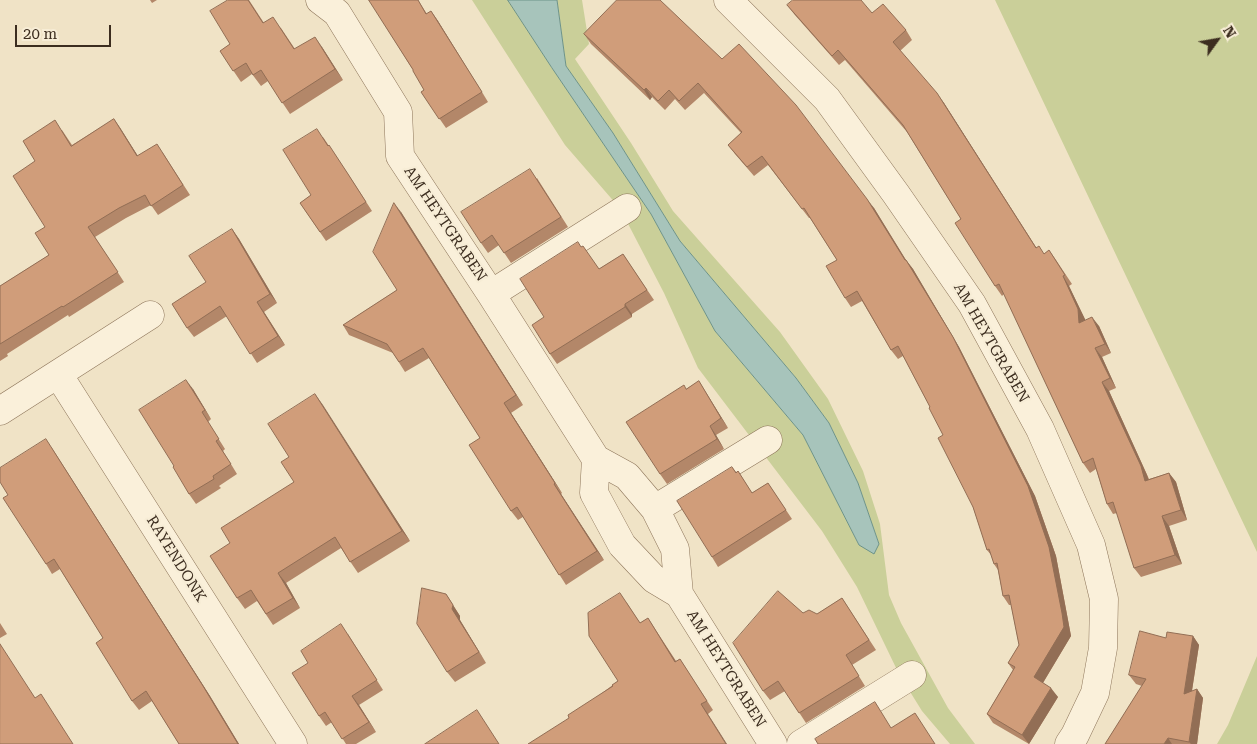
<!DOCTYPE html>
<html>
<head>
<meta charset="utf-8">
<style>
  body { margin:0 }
  #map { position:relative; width:1257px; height:744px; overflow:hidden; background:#f0e3c6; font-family:"Roboto Serif",serif }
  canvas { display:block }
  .north { position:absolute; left:1192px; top:15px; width:50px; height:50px; -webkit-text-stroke:4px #f7edd6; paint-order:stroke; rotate:58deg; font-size:14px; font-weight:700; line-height:20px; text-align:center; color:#3c2d1f }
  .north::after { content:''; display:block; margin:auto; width:18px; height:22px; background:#3c2d1f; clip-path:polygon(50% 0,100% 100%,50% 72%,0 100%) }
  .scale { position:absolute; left:15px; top:25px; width:96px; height:22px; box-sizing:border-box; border:2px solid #3c2d1f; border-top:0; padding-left:6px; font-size:15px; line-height:18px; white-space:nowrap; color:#3c2d1f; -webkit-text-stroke:4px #f7edd6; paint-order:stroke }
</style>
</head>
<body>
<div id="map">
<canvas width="1257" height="744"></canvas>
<div class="north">N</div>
<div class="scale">20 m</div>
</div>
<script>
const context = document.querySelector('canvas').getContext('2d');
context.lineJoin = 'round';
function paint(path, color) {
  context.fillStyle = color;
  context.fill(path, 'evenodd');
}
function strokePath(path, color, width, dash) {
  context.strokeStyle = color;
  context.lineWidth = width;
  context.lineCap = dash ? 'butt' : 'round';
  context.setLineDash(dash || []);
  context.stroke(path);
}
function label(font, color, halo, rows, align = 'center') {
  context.font = font + ' "Roboto Serif",serif';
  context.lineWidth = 4.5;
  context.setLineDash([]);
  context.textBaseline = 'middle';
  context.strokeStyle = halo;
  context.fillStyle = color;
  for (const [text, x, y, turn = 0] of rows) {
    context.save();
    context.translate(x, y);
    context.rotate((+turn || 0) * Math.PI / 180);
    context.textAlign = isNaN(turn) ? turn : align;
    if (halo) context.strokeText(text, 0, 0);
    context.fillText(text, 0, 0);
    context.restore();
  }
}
paint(new Path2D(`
  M472 0H508L552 68 651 214 715 331 803 435 859 545 879 544 858 483 829 423 796 378 680 241 613 133 566 66 557 0H582L589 44 575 59 631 143 673 211 780 332 828 399 863 471 880 524 889 595 901 623 948 708 975 744H950L922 711 899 674 857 587 822 531 698 368 664 293 625 218 617 205 565 145Z
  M995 0H1257V552Z
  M1257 656V744H1217L1228 725Z`), '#cacf99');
const water = new Path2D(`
  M508 0H557L566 66 613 133 680 241 796 378 829 423 858 483 879 544 874 554 859 545 803 435 715 331 651 214 552 68Z`);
paint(water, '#a7c4bb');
strokePath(water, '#6d9389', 1);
const street = new Path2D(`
  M320 0 337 13 398 112 400 156 491 294 596 459 627 476 655 509 675 549 679 594
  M728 0 827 99 896 194 972 304 1040 429 1091 545 1104 599 1103 648 1095 693 1075 735 1069 744
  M491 294 627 208
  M58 374 293 744
  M0 411 150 315
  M596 459 594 493 622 545 654 579 679 594 773 744
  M655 509 768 440
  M801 744 912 675`);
strokePath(street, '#8d755a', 29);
strokePath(street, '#faf0da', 28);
paint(new Path2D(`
  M150 0H157L152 3Z
  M228 0H249L264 23 281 28 295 49 322 47 343 80 290 114 268 81 261 86 252 74 241 82 220 51 230 44Z
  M369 0H418L427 14 431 11 438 21 488 102 446 128 421 92 424 90 413 70Z
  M617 0 874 208 906 260 913 269 959 347 1035 496 1056 556 1071 636 1043 683 1058 697 1029 744 993 723 987 714 1013 670 1008 663 1019 645 1011 605H1009L1003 596 998 570 994 564 991 555 987 550 973 507 943 435 930 407 903 356 898 359 891 350 862 301 851 307 845 298 837 260 810 218H809L768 165 754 176 735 154 728 145 741 133 704 93 685 110 675 99 665 110 652 97 650 100 591 44 584 34Z
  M787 5 872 13 906 30 912 40 900 51 944 103 1036 247 1044 254 1049 250 1056 260 1072 284 1069 286 1085 320 1099 326 1111 353 1102 357 1116 388 1109 391 1149 479 1169 473 1176 482 1187 520 1169 526 1182 564 1141 577 1134 568 1117 513 1113 514 1107 504 1096 469 1090 473 1083 463 1004 294 1002 296 995 286 961 219 907 132 845 60 839 65 794 14Z
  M114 119 138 156 163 153 190 195 158 215 151 205 126 218 95 237 124 282 69 317 68 315 7 354 8 356 0 361V286L49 255 35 161 62 130 72 145Z
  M323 137 354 183 372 211 326 241 300 203 311 195Z
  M537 178 568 227 511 263 499 245 488 253 481 243Z
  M401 212 523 405 511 413 562 493 561 494 604 560 566 585 523 517 518 520 511 511 480 438 429 358 405 372 393 353 349 335 343 325 397 290Z
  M232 229 239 239 277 303 264 312 285 345 257 363 227 316 194 337 187 328 206 282Z
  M582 247 599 269 623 254 654 300 632 314V317L557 364 550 354 544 317Z
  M699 381 728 428 716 435 724 449 667 484 660 474 686 389Z
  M193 389 211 419 208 422 225 449 223 451 237 474 219 486 221 488 196 504 189 494 174 466Z
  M315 394 410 541 358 573 341 548 286 583 300 608 273 625 257 601 245 609 237 598 230 543 294 482 289 457Z
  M52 448 210 696 239 744H179L152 701 139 710 132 701 103 638 60 569 52 574 46 564 8 495Z
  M732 467 736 472 738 471 752 493 768 483 792 519 718 567 712 557Z
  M446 594 460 616V620L486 663 455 682 447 672Z
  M842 598 876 650 852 665 865 686 806 723 785 691 770 700 763 691 803 613 817 614Z
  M627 603 640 623 648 618 676 661 680 659 713 710 708 714 569 718 618 681Z
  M0 623 7 634 0 638Z
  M348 634 383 690 359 705 376 732 356 744H346L332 722 326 726 319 716 308 663Z
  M1193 636 1199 645 1192 691 1197 689 1203 698 1197 744H1105L1142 686 1136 684 1129 675 1166 638Z`), '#b38769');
paint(new Path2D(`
  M431 11 438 21 488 102 482 92Z
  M315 37 322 47 343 80 335 69Z
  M646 88 652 97 650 100 644 90Z
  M937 93 944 103 1042 257 1036 248Z
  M114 119 121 129 144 166 137 156Z
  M867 199 874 208 912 270 905 260Z
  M394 203 401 212 523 405 516 395Z
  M232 229 239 239 277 303 270 294Z
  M906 260 913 269 959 347 1035 496 1056 556 1071 636 1041 686 1034 677Z
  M1063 276 1069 286 1085 319 1086 332 1079 323Z
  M257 302 264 312 285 345 278 336Z
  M625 304 632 314V317L625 307Z
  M1092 317 1099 326 1111 353 1105 344Z
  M1095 348 1102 357 1116 388 1110 378Z
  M186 380 193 389 211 419 205 410Z
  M699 381 705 391 728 428 721 418Z
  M1102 382 1109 391 1147 475 1152 490 1145 481Z
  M315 394 323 405 410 541 402 531Z
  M504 403 511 413 562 493 555 483Z
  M710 426 716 435 724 449 717 439Z
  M46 439 210 696 239 744H238Z
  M1169 473 1176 482 1187 520 1181 510Z
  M554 484 561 494 604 560 597 551Z
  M1162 516 1169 526 1182 564 1175 555Z
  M278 573 286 583 300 608 293 598Z
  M446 594 460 616V620L486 663 452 609Z
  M648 618 654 628 682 671 675 662Z
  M1193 636 1199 645 1190 703 1184 694Z
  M1051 688 1058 697 1029 744 1022 735Z
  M1197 689 1203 698 1197 744H1191L1189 742Z
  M352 696 359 705 376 732 369 722Z
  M701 704 708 714 727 744H726Z
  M1168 738 1172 744H1164Z`), '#926e55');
const building = new Path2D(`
  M228 0H248L263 23 273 17 294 49 315 37 335 69 282 103 261 70 253 75 246 63 233 71 220 51 230 44 210 11Z
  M369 0H418L426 14 431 11 482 92 439 119 421 92 424 90 413 71V70Z
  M617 0H660L722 59 739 44 796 105 867 199 905 260H906L953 337 1028 486 1049 547 1062 613 1064 627 1034 677 1051 688 1022 735 987 714 1015 667 1008 663 1019 645 1009 595 1003 596 997 563 994 564 989 549 987 550 973 507 938 438 943 435 929 408 930 407 898 346 891 350 857 291 845 298 826 266 837 260 804 208 802 209 762 156 747 167 728 145 742 132 698 83 679 101 669 90 658 101 646 88 644 90 584 34Z
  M793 0H861L872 13 883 4 906 30 893 42 937 93 1036 248 1039 246 1044 254 1049 250 1065 275 1063 276 1078 309 1079 323 1092 317 1105 344 1095 348 1110 378 1102 382 1141 466 1145 481 1169 473 1181 510 1162 516 1175 555 1134 568 1113 502 1107 504 1093 458 1083 463 999 284 995 286 955 223 961 219 903 125 838 50 832 56 787 5Z
  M114 119 137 156 157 144 183 185 151 206 145 195 119 208 88 227 118 272 63 307 62 306 0 344V286L49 255 35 233 45 227 13 176 35 161 23 141 55 120 71 146Z
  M317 129 328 146 329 145 348 174 366 202 320 232 300 203 311 195 283 150Z
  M530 169 561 217 504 253 492 235 481 243 461 212Z
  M394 203 516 395 504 403 555 483 554 484 597 551 559 575 517 507 511 511 469 445 480 438 423 348 399 362 387 344 343 325 397 290 373 252Z
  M232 229 270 294 257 302 278 336 250 354 220 306 187 328 172 304 206 282 189 256Z
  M578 242 581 247 583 246 599 269 623 254 647 290 625 304V307L550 354 532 325 544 317 520 279Z
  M186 380 205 410 202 412 219 439 216 441 231 464 213 476 214 479 189 494 173 467 174 466 139 410Z
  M699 381 721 418 710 426 717 439 660 474 626 422 684 385 686 389Z
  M315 394 402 531 350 562 335 537 278 573 293 598 266 614 251 590 237 598 210 556 230 543 221 528 294 482 281 462 289 457 268 424Z
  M46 439 203 686 238 744H179L146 691 132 701 96 643 103 638 54 559 46 564 3 498 8 495 0 482V468Z
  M732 467 736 473 738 471 752 493 768 483 786 510 712 557 677 501Z
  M422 588 446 594 453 605 452 609 479 652 447 672 417 624Z
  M778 591 803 613 809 610 817 614 842 598 869 640 846 655 859 676 799 713 778 681 763 691 733 643Z
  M620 593 640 623 648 618 675 662 680 659 707 701 701 704 726 744H528L569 718 568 715 613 686 612 685 618 681 589 636 588 613Z
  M341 624 377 680 352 696 369 722 342 739 325 712 319 716 292 673 308 663 301 651Z
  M1140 631 1166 638 1167 632 1193 636 1184 694 1197 689 1189 742 1168 738 1164 744H1105L1146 679 1129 675Z
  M0 644 35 698 41 694 73 744H0Z
  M875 702 891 728 915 713 935 744H818L815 739Z
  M477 710 499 744H425Z`);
paint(building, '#d09d7a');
strokePath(building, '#926e55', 1);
label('15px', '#3c2d1f', '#f7edd6', [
  ["AM HEYTGRABEN",445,224,56],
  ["AM HEYTGRABEN",991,343,60],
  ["RAYENDONK",176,559,58],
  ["AM HEYTGRABEN",726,669,58]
]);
</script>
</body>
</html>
